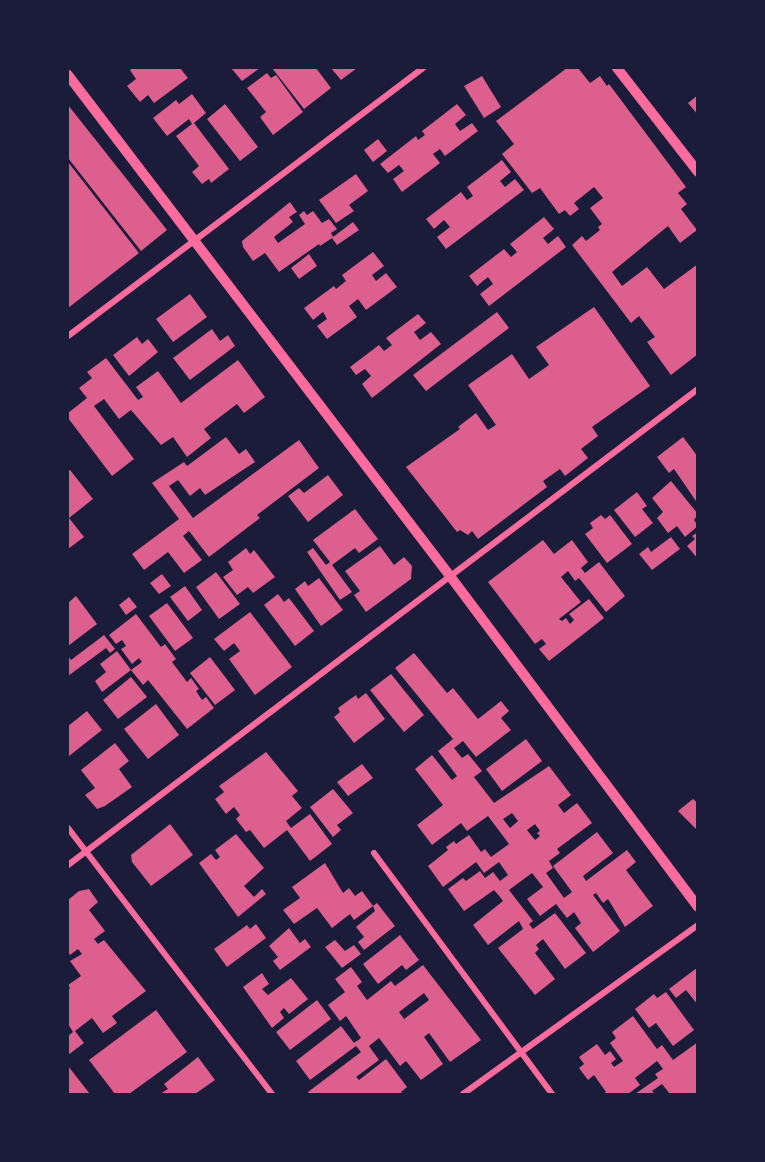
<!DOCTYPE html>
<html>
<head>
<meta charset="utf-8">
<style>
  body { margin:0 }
  #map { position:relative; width:765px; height:1162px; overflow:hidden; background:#1b1b3a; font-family:Raleway,sans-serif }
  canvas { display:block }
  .frame { position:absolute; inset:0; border:69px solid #1b1b3a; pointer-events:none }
</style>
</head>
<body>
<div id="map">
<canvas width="765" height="1162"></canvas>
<div class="frame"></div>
</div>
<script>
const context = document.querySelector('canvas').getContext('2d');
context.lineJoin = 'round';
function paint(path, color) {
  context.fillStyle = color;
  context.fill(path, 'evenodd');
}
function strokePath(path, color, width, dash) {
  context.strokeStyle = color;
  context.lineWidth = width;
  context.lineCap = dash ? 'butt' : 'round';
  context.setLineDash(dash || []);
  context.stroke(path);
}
paint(new Path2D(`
  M133 68H180L188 78 154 103 148 95 140 102 127 86 136 79 130 70Z
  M231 68H260L242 81Z
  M272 68H316L331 88 304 109Z
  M331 68H357L341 80Z
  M567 68H578L590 83 600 76 607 86 609 84 686 187 678 193 687 204 681 209 697 230 680 243 668 226 612 272 622 286 647 267 664 289 698 264V354L671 375 647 342 655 337 639 316 631 323 572 245 582 236 586 241 600 230 598 227 602 224 590 208 603 198 594 187 574 203 579 209 570 216 565 210 559 214 540 188 532 193 502 154 514 144 496 121Z
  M267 73 271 78 276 75 303 112 273 135 260 117 266 112 247 88Z
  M482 76 501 107 484 118 464 86Z
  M192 94 206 113 194 123 229 169 211 183 209 179 202 184 192 172 199 166 176 136 192 124 189 119 167 136 153 118 176 100 179 104Z
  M698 95V115L688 103Z
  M225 104 258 147 240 161 207 119Z
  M457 104 466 115 455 124 460 131 472 123 478 131 445 156 440 149 433 154 440 163 402 192 393 179 404 171 399 165 388 173 380 164 416 136 418 140 425 135 422 131Z
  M68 105 167 230 141 251 68 158Z
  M378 139 387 151 373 162 364 150Z
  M502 160 511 172 500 181 505 187 515 179 524 190 446 249 437 237 450 227 444 220 434 229 426 219 461 192 467 200 473 196 467 187Z
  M68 162 139 253 68 308Z
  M356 174 368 191 349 205 354 211 336 223 319 200Z
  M290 202 297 212 289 217 293 222 274 237 278 243 305 224 299 215 304 211 307 215 313 211 322 223 329 219 337 229 331 233 333 237 353 222 359 230 337 245 332 238 320 246 319 244 279 272 265 253 253 261 243 247 242 241Z
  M544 217 554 229 543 238 548 244 558 236 566 247 489 306 480 294 493 284 488 277 477 286 469 276 504 249 511 257 517 252 510 244Z
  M373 252 384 266 372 275 376 281 386 273 397 287 366 310 358 299 349 306 357 317 327 339 317 326 327 319 323 312 313 320 304 308 334 286 336 289 346 281 342 275Z
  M309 254 317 266 299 279 291 268Z
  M190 294 207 317 173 342 156 319Z
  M594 307 650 386 592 427 598 436 581 449 588 458 565 476 560 469 543 481 547 487 478 539 472 531 468 535 460 530 457 532 406 467 460 429 458 427 476 413 488 430 496 425 468 385 512 354 529 379 549 365 536 347Z
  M497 312 509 328 426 391 413 375Z
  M418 314 426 323 414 332 420 340 431 332 441 344 372 398 362 384 371 376 365 369 356 375 350 367 379 345 384 351 392 345 386 338Z
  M212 329 220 341 228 335 235 346 190 380 173 358Z
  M137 337 142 344 148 339 158 352 129 376 113 355Z
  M106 358 138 400 143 397 136 387 158 371 181 403 238 360 265 397 244 413 237 404 204 429 211 438 187 457 173 437 161 445 131 410 119 419 104 399 94 406 134 459 112 476 68 418V413L87 398 79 388 92 378 87 372Z
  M226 437 239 454 246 449 255 462 205 495 200 488 190 496 178 480 169 486 193 518 299 440 319 468 257 515 260 518 209 557 189 531 183 536 202 560 184 573 168 552 144 570 132 554 179 519 152 483 184 462 187 466Z
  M683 437 698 457V504L674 469 669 473 657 457Z
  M70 470 93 499 69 518 84 537 68 549V471Z
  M328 475 343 495 308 522 288 496 299 488 304 493Z
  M671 481 698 514 694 520 698 526 685 537 677 526 668 533 657 518 663 512 652 498Z
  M637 492 647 506 642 509 653 523 635 537 614 510Z
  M355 509 378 539 359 553 355 548 332 565 352 592 340 600 307 552 313 548 326 565 330 562 313 540Z
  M601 515 605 519 610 515 632 544 607 563 585 534 593 528 590 523Z
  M698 532V559L687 546 695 539 692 536Z
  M671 537 680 549 652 570 639 554 648 547 651 552Z
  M543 540 554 554 572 540 588 562 581 568 585 573 599 562 625 596 606 612 579 578 575 581 568 571 561 577 581 602 559 619 562 621 566 618 570 624 574 620 569 614 589 599 604 618 549 661 539 649 546 644 542 639 535 644 488 582Z
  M380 546 394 565 404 557 412 566 411 579 366 612 354 595 360 591 345 571Z
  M246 548 250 554 254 550 275 577 253 593 248 587 237 595 223 577 233 570 228 562Z
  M216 572 240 604 219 619 196 587Z
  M162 574 171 586 159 594 150 583Z
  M319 578 343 610 321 626 295 589 305 581 308 586Z
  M185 586 202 610 188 621 170 597Z
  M278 594 284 602 289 598 314 631 295 646 264 605Z
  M76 596 97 624 68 646V603Z
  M129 597 137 607 126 615 119 605Z
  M167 603 193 638 175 651 149 616Z
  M250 612 292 667 255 695 229 659 240 651 234 643 224 651 214 639Z
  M136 614 161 647 165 644 176 659 172 662 187 682 191 678 199 689 196 691 202 700 206 697 214 708 187 729 148 680 143 685 131 670 102 692 95 681 106 672 100 664 117 651 131 670 142 662 139 658 132 664 121 649 126 646 122 640 116 644 109 635Z
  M104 635 115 649 110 653 106 648 68 676V656L71 660Z
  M414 653 447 693 453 688 478 719 501 701 509 711 501 718 511 730 476 757 463 741 454 748 462 758 468 754 482 771 474 777 494 803 549 766 571 795 558 805 564 813 577 803 592 823 557 849 560 853 549 861 553 868 546 873 564 898 572 892 553 866 597 832 613 853 583 876 586 881 627 850 636 862 626 870 653 906 625 927 608 899 603 903 596 893 593 895 620 931 593 952 575 928 581 923 574 912 567 918 556 904 540 916 527 899 543 887 532 873 509 890 533 921 529 924 533 929 555 913 586 953 565 969 543 939 536 945 539 949 535 953 555 979 535 995 498 948 523 929 519 921 488 945 473 925 503 901 500 897 494 890 464 911 448 889 463 878 466 881 480 871 485 878 493 872 500 881 508 875 499 862 484 873 476 862 443 887 428 866 448 850 446 847 454 841 456 844 469 835 481 852 485 849 491 857 509 844 488 816 467 831 461 823 432 845 417 825 443 805 415 769 432 755 452 780 457 776 438 751 453 739 395 668ZM512 813 518 821 510 828 503 819ZM535 824 540 831 537 833 540 836 535 840 527 830Z
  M210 657 235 690 215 705 190 673Z
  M391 674 424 715 404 732 370 690Z
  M131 677 147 697 118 719 103 700Z
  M366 693 385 719 354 743 334 717 340 712 338 708 356 695 358 699Z
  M156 704 179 735 148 759 124 729Z
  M87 711 102 730 69 756 68 726Z
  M526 739 542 761 502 791 486 769Z
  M115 743 129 761 119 769 132 787 105 806 97 809 85 795 95 788 81 770Z
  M266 752 298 791 292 796 302 808 286 821 291 828 310 814 332 844 310 861 287 830 264 848 250 830 246 832 236 819 240 815 234 807 226 814 215 799 224 792 219 786Z
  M362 764 373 778 348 796 337 782Z
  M333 789 353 813 337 825 341 830 333 837 310 807Z
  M693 799 698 803V831L678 811Z
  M170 824 193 855 151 886 132 862 131 855Z
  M236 834 264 868 244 886 254 897 262 889 266 894 238 917 199 863 211 854 216 860 220 857 215 850Z
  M325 863 343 893 349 888 355 896 362 891 373 906 377 903 395 926 364 950 358 942 364 937 356 927 375 911 373 906 354 920 350 914 332 928 317 908 294 924 283 910 300 898 292 887Z
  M89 889 98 902 89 910 105 931 94 939 98 944 104 940 146 991 112 1016 117 1023 103 1033 92 1018 75 1031 84 1043 68 1055V1036L73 1032 68 1024V990L70 988 68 985 81 976 70 961 82 954 78 949 70 955 68 952V900L79 891Z
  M256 924 266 938 227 967 214 949 247 925 250 929Z
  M289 928 300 943 305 939 311 947 280 970 273 961 278 957 269 946Z
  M400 935 419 960 406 970 402 965 378 984 363 964Z
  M335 940 345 951 354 945 361 954 342 968 325 947Z
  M423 965 481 1040 450 1062 429 1033 424 1037 443 1064 421 1080 406 1061 400 1066 379 1038 369 1046 379 1060 356 1077 359 1080 386 1059 407 1087 401 1092 403 1094H309L308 1092 361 1052 356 1046 310 1080 296 1061 341 1026 354 1043 361 1038 346 1016 340 1021 328 1005 345 992 335 979 351 967 362 982 357 986 367 1000 391 981 395 986ZM424 993 429 1000 404 1019 399 1012Z
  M698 967V1005L686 990 676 998 669 989Z
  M262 973 269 984 262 989 268 995 291 978 308 999 289 1014 284 1008 280 1012 284 1018 272 1028 243 987Z
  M666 992 694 1030 673 1046 656 1023 649 1028 635 1009 654 994 657 998Z
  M317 1000 331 1019 290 1050 276 1032Z
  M156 1010 187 1052 129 1094H115L89 1060Z
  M633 1016 657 1049 662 1045 673 1060 698 1042V1094H670L662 1084 652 1091 655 1094H635L658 1078 655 1074 663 1069 657 1061 635 1078 640 1085 628 1094H603L606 1092 594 1075 588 1080 579 1068 584 1064 579 1057 597 1044 605 1055 610 1051 616 1059 611 1063 614 1067 623 1061 610 1043 616 1038 612 1032Z
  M198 1057 215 1080 195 1094H160L168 1089 164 1084Z
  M68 1066 90 1094H68Z`), '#dd5f8e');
strokePath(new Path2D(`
  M68 336 423 68
  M68 828 272 1094
  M374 853 552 1094
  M68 865 698 389
  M463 1094 698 925`), '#ff6b9d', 6);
strokePath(new Path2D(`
  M617 68 698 172
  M68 75 450 576 698 907`), '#ff6b9d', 10);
</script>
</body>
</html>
